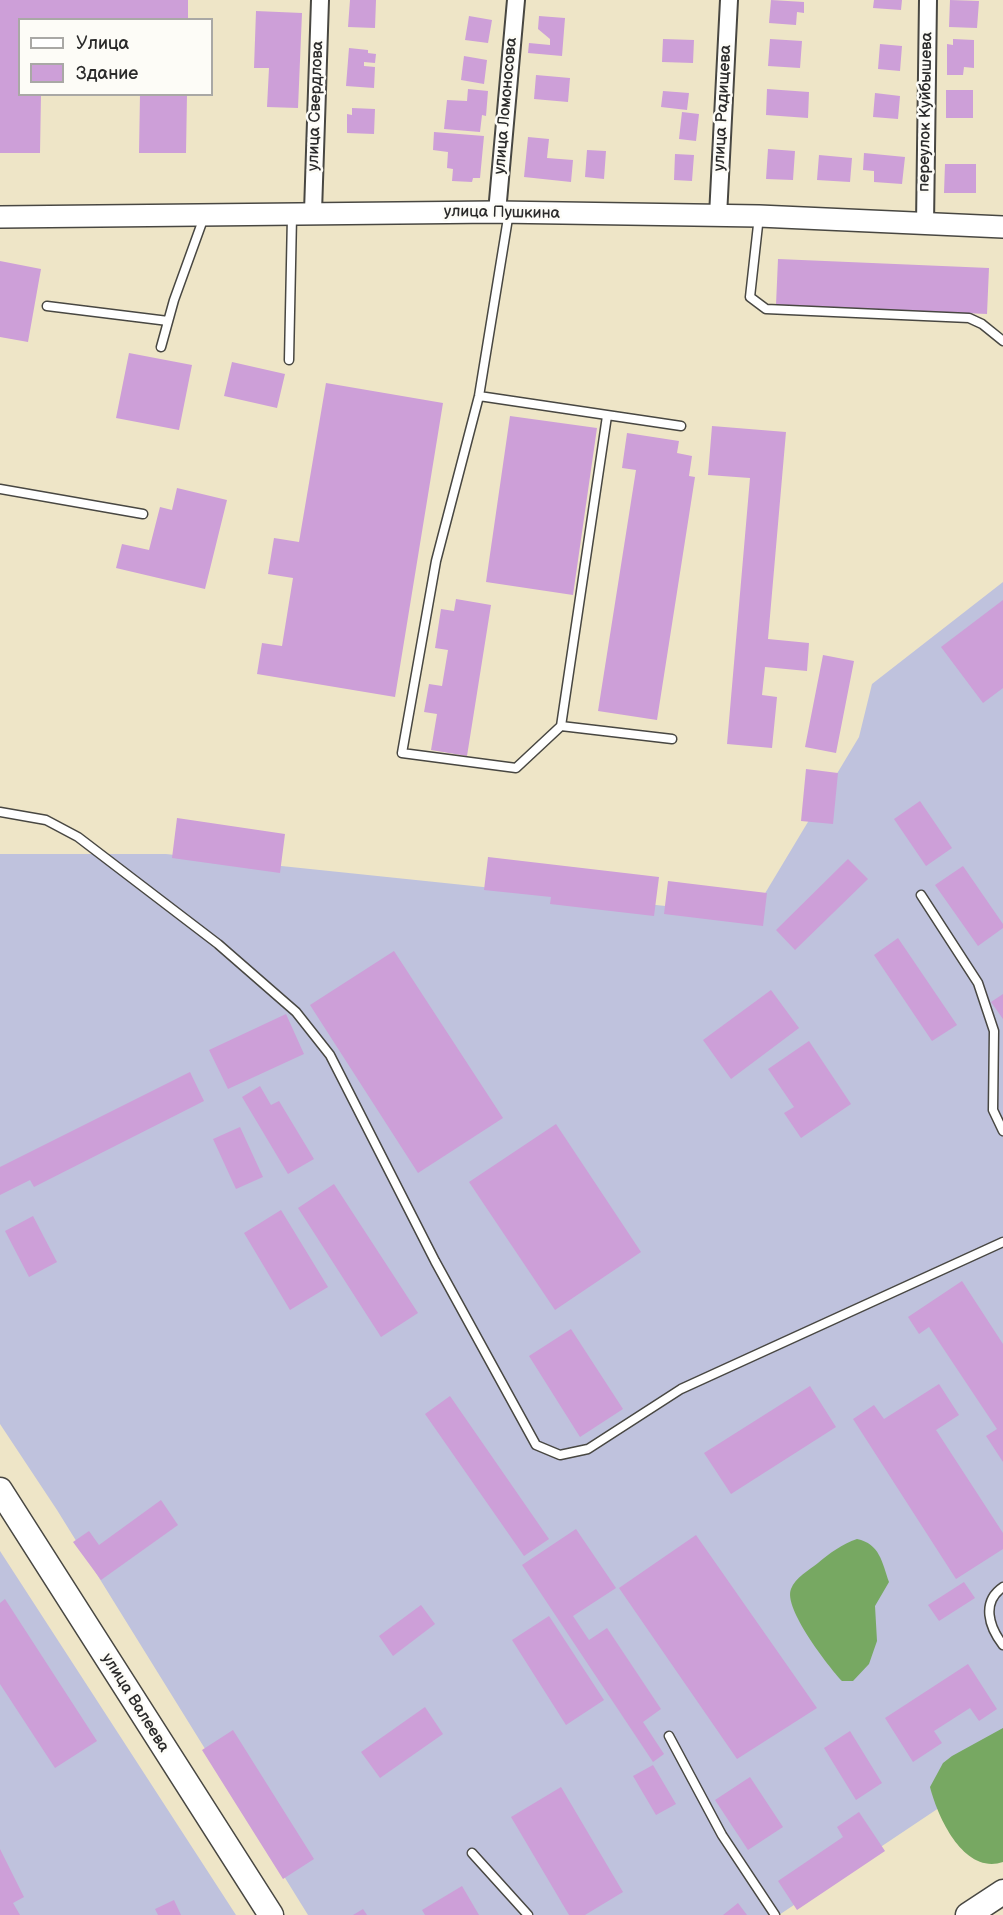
<!DOCTYPE html>
<html>
<head>
<meta charset="utf-8">
<style>
  body { margin:0 }
  #map { position:relative; width:1003px; height:1915px; overflow:hidden; background:#eee5c7; font-family:"Balsamiq Sans",sans-serif }
  canvas { display:block }
  .legend { position:absolute; left:18px; top:18px; width:195px; height:78px; box-sizing:border-box; background:#fdfcf7; border:2px solid #a9a8a5; margin:0; padding:8px 10px; list-style:none; font-size:18px; color:#2b2b2b }
  .legend li { display:flex; align-items:center; gap:12px; height:30px }
  .legend b { width:30px; border:2px solid #a9a8a5 }
</style>
</head>
<body>
<div id="map">
<canvas width="1003" height="1915"></canvas>
<ul class="legend">
<li><b style="height:8px;background:#fff"></b>Улица</li>
<li><b style="height:16px;background:#cd9fd8"></b>Здание</li>
</ul>
</div>
<script>
const context = document.querySelector('canvas').getContext('2d');
context.lineJoin = 'round';
function paint(path, color) {
  context.fillStyle = color;
  context.fill(path, 'evenodd');
}
function strokePath(path, color, width, dash) {
  context.strokeStyle = color;
  context.lineWidth = width;
  context.lineCap = dash ? 'butt' : 'round';
  context.setLineDash(dash || []);
  context.stroke(path);
}
function label(font, color, halo, rows, align = 'center') {
  context.font = font + ' "Balsamiq Sans",sans-serif';
  context.lineWidth = 5;
  context.setLineDash([]);
  context.textBaseline = 'middle';
  context.strokeStyle = halo;
  context.fillStyle = color;
  for (const [text, x, y, turn = 0] of rows) {
    context.save();
    context.translate(x, y);
    context.rotate((+turn || 0) * Math.PI / 180);
    context.textAlign = isNaN(turn) ? turn : align;
    if (halo) context.strokeText(text, 0, 0);
    context.fillText(text, 0, 0);
    context.restore();
  }
}
paint(new Path2D(`
  M1003 582V1765L779 1915H308L57 1510 0 1424V854H166L752 915 859 737 872 684Z
  M0 1551 236 1915H0Z`), '#bfc2dd');
paint(new Path2D(`
  M857 1539C880 1544 882 1562 889 1582L875 1606 877 1641 869 1664 853 1681H842C828 1666 783 1608 791 1589 795 1578 809 1570 818 1563 830 1553 842 1544 857 1539Z
  M1003 1728V1862C964 1875 938 1818 930 1787L943 1763 952 1756Z`), '#77a862');
paint(new Path2D(`
  M0 0H188V20H20V94H41L40 153H0Z
  M350 0H376L375 28 348 27Z
  M771 0 804 2V13L797 12 796 25 769 23Z
  M874 0H902L901 10 873 8Z
  M950 0 979 1 977 28 949 27Z
  M256 11 302 13 298 108 267 107 269 68H254Z
  M469 16 492 20 488 43 465 40Z
  M539 16 565 18 562 56 528 53 529 43 550 45V39L538 29Z
  M663 39 694 40 693 63 662 62Z
  M770 39 802 41 800 68 768 66Z
  M953 39 974 40V68L964 67 963 75H947V44L953 45Z
  M880 44 902 46 900 71 878 69Z
  M349 48 368 50V53L376 54 375 63 364 62V66L375 67 374 88 346 86Z
  M464 56 487 60 484 84 461 80Z
  M536 75 570 78 568 102 534 99Z
  M468 89 488 91 486 116 482 115 480 132 444 129 447 100 467 101Z
  M767 89 809 92 808 118 766 115Z
  M946 90H973V118H946Z
  M663 91 689 93 687 110 661 107Z
  M875 93 900 96 898 119 873 117Z
  M140 94H187L186 153H139Z
  M352 108 375 109 374 134 347 133V114L352 115Z
  M682 112 699 114 696 141 679 139Z
  M434 132 484 136 480 178H473L472 182 452 181 453 169 447 168 448 152 433 150Z
  M528 137 549 139 547 158 573 160 571 182 524 177Z
  M768 149 795 151 793 180 766 179Z
  M587 150 606 151 604 179 585 177Z
  M864 153 905 157 902 184 874 182V171L863 170Z
  M675 154 694 155 692 181 674 180Z
  M819 155 852 158 850 182 817 180Z
  M945 164H976V193H944Z
  M778 259 989 268 987 314 776 305Z
  M0 261 41 269 28 342 0 337Z
  M129 353 192 365 179 430 116 418Z
  M232 362 285 374 277 408 224 396Z
  M326 383 443 403 395 697 257 674 262 643 282 646 293 578 268 574 274 538 299 542Z
  M510 416 597 428 573 595 486 582Z
  M712 426 786 432 768 639 809 643 807 671 765 667 762 695 777 697 772 748 727 744 750 478 708 475Z
  M627 433 679 441 677 453 692 456 689 476 695 477 657 720 598 711 636 470 622 468Z
  M177 488 227 500 205 589 116 568 122 544 149 550 160 507 172 510Z
  M456 599 491 605 467 756 431 750 437 714 424 712 429 684 442 686 448 650 435 648 441 609 454 611Z
  M1003 600V688L983 703 941 647Z
  M823 655 854 661 836 753 805 747Z
  M806 769 838 773 833 824 801 821Z
  M920 801 952 848 926 866 894 819Z
  M177 818 285 834 280 873 172 858Z
  M488 857 659 877 654 916 550 904 551 897 484 890Z
  M848 859 868 879 795 950 776 930Z
  M963 866 1003 924V928L978 946 935 885Z
  M668 881 767 893 763 926 664 914Z
  M898 938 957 1025 932 1041 874 955Z
  M394 951 503 1118 418 1173 310 1005Z
  M771 990 799 1028 731 1079 703 1040Z
  M1003 994V1019L991 1002Z
  M286 1014 304 1054 228 1089 209 1050Z
  M809 1041 851 1104 801 1138 784 1113 794 1107 768 1069Z
  M190 1072 204 1101 34 1187 30 1180 0 1195V1167Z
  M260 1086 271 1105 279 1101 314 1159 288 1174 242 1097Z
  M556 1124 641 1252 555 1310 469 1182Z
  M240 1127 263 1177 236 1189 213 1139Z
  M334 1184 418 1313 381 1337 298 1208Z
  M281 1210 328 1287 290 1310 244 1233Z
  M33 1216 57 1262 29 1277 5 1231Z
  M962 1281 1003 1344V1462L986 1436 997 1429 929 1327 919 1334 908 1317Z
  M571 1329 623 1409 580 1437 529 1356Z
  M939 1384 959 1415 936 1430 1003 1533V1549L956 1579 853 1419 874 1405 884 1419Z
  M810 1386 836 1427 731 1494 704 1453Z
  M450 1396 549 1539 524 1556 425 1414Z
  M161 1500 178 1525 101 1580 73 1542 89 1531 99 1545Z
  M576 1529 616 1588 573 1616 589 1640 607 1628 661 1709 643 1722 664 1754 653 1762 522 1565Z
  M696 1535 817 1708 737 1759 619 1588Z
  M964 1582 975 1598 939 1621 928 1605Z
  M5 1599 97 1741 55 1768 0 1684V1603Z
  M421 1605 435 1624 393 1656 379 1636Z
  M549 1616 604 1700 566 1725 512 1640Z
  M968 1664 997 1709 979 1721 970 1708 934 1731 942 1743 913 1762 885 1718Z
  M425 1707 443 1734 380 1778 361 1752Z
  M233 1730 314 1859 283 1879 202 1750Z
  M850 1731 882 1783 856 1800 824 1748Z
  M653 1765 676 1804 656 1815 633 1776Z
  M750 1777 783 1827 748 1850 715 1800Z
  M561 1787 623 1892 585 1915H569L511 1817Z
  M859 1812 885 1851 797 1910 778 1881 843 1837 837 1827Z
  M0 1849 24 1897 13 1903 20 1915H0Z
  M462 1886 479 1915H425L422 1910Z
  M174 1900 181 1915H158L155 1909Z
  M738 1903 747 1915H723Z
  M363 1909 367 1915H353Z`), '#cd9fd8');
const service = new Path2D(`
  M509 212 479 396 436 561 402 753 516 768 561 726 672 739
  M759 216 750 297 766 309 969 318 982 324 1003 341
  M47 306 168 321
  M161 347 174 300 204 217
  M289 360 292 216
  M479 396 681 426
  M0 489 143 514
  M561 726 607 416
  M0 812 46 820 78 837 218 944 296 1012 330 1055 435 1261 536 1445 560 1455 588 1449 681 1389 1003 1242
  M921 895 978 983 994 1031 993 1110 1003 1131
  M1003 1587C981 1602 989 1627 1003 1645
  M669 1736 722 1835 775 1915
  M472 1853 528 1915`);
const minor = new Path2D(`
  M313 212 320 0
  M497 212 516 0
  M718 216 729 0
  M925 224 928 0`);
const tertiary = new Path2D(`
  M0 217 497 212 759 216 1003 227`);
const secondary = new Path2D(`
  M0 1490 271 1915
  M968 1915 1003 1892`);
strokePath(service, '#484742', 11);
strokePath(minor, '#484742', 20);
strokePath(tertiary, '#484742', 24);
strokePath(secondary, '#484742', 27);
strokePath(service, '#fff', 8);
strokePath(minor, '#fff', 16);
strokePath(tertiary, '#fff', 21);
strokePath(secondary, '#fff', 24);
label('16px', '#2b2b2b', '#fdfcf7', [
  ["улица Свердлова",316,106,-88],
  ["улица Ломоносова",506,106,-85],
  ["улица Радищева",723,108,-87],
  ["переулок Куйбышева",926,112,-89],
  ["улица Пушкина",502,213,1],
  ["улица Валеева",135,1703,58]
]);
</script>
</body>
</html>
